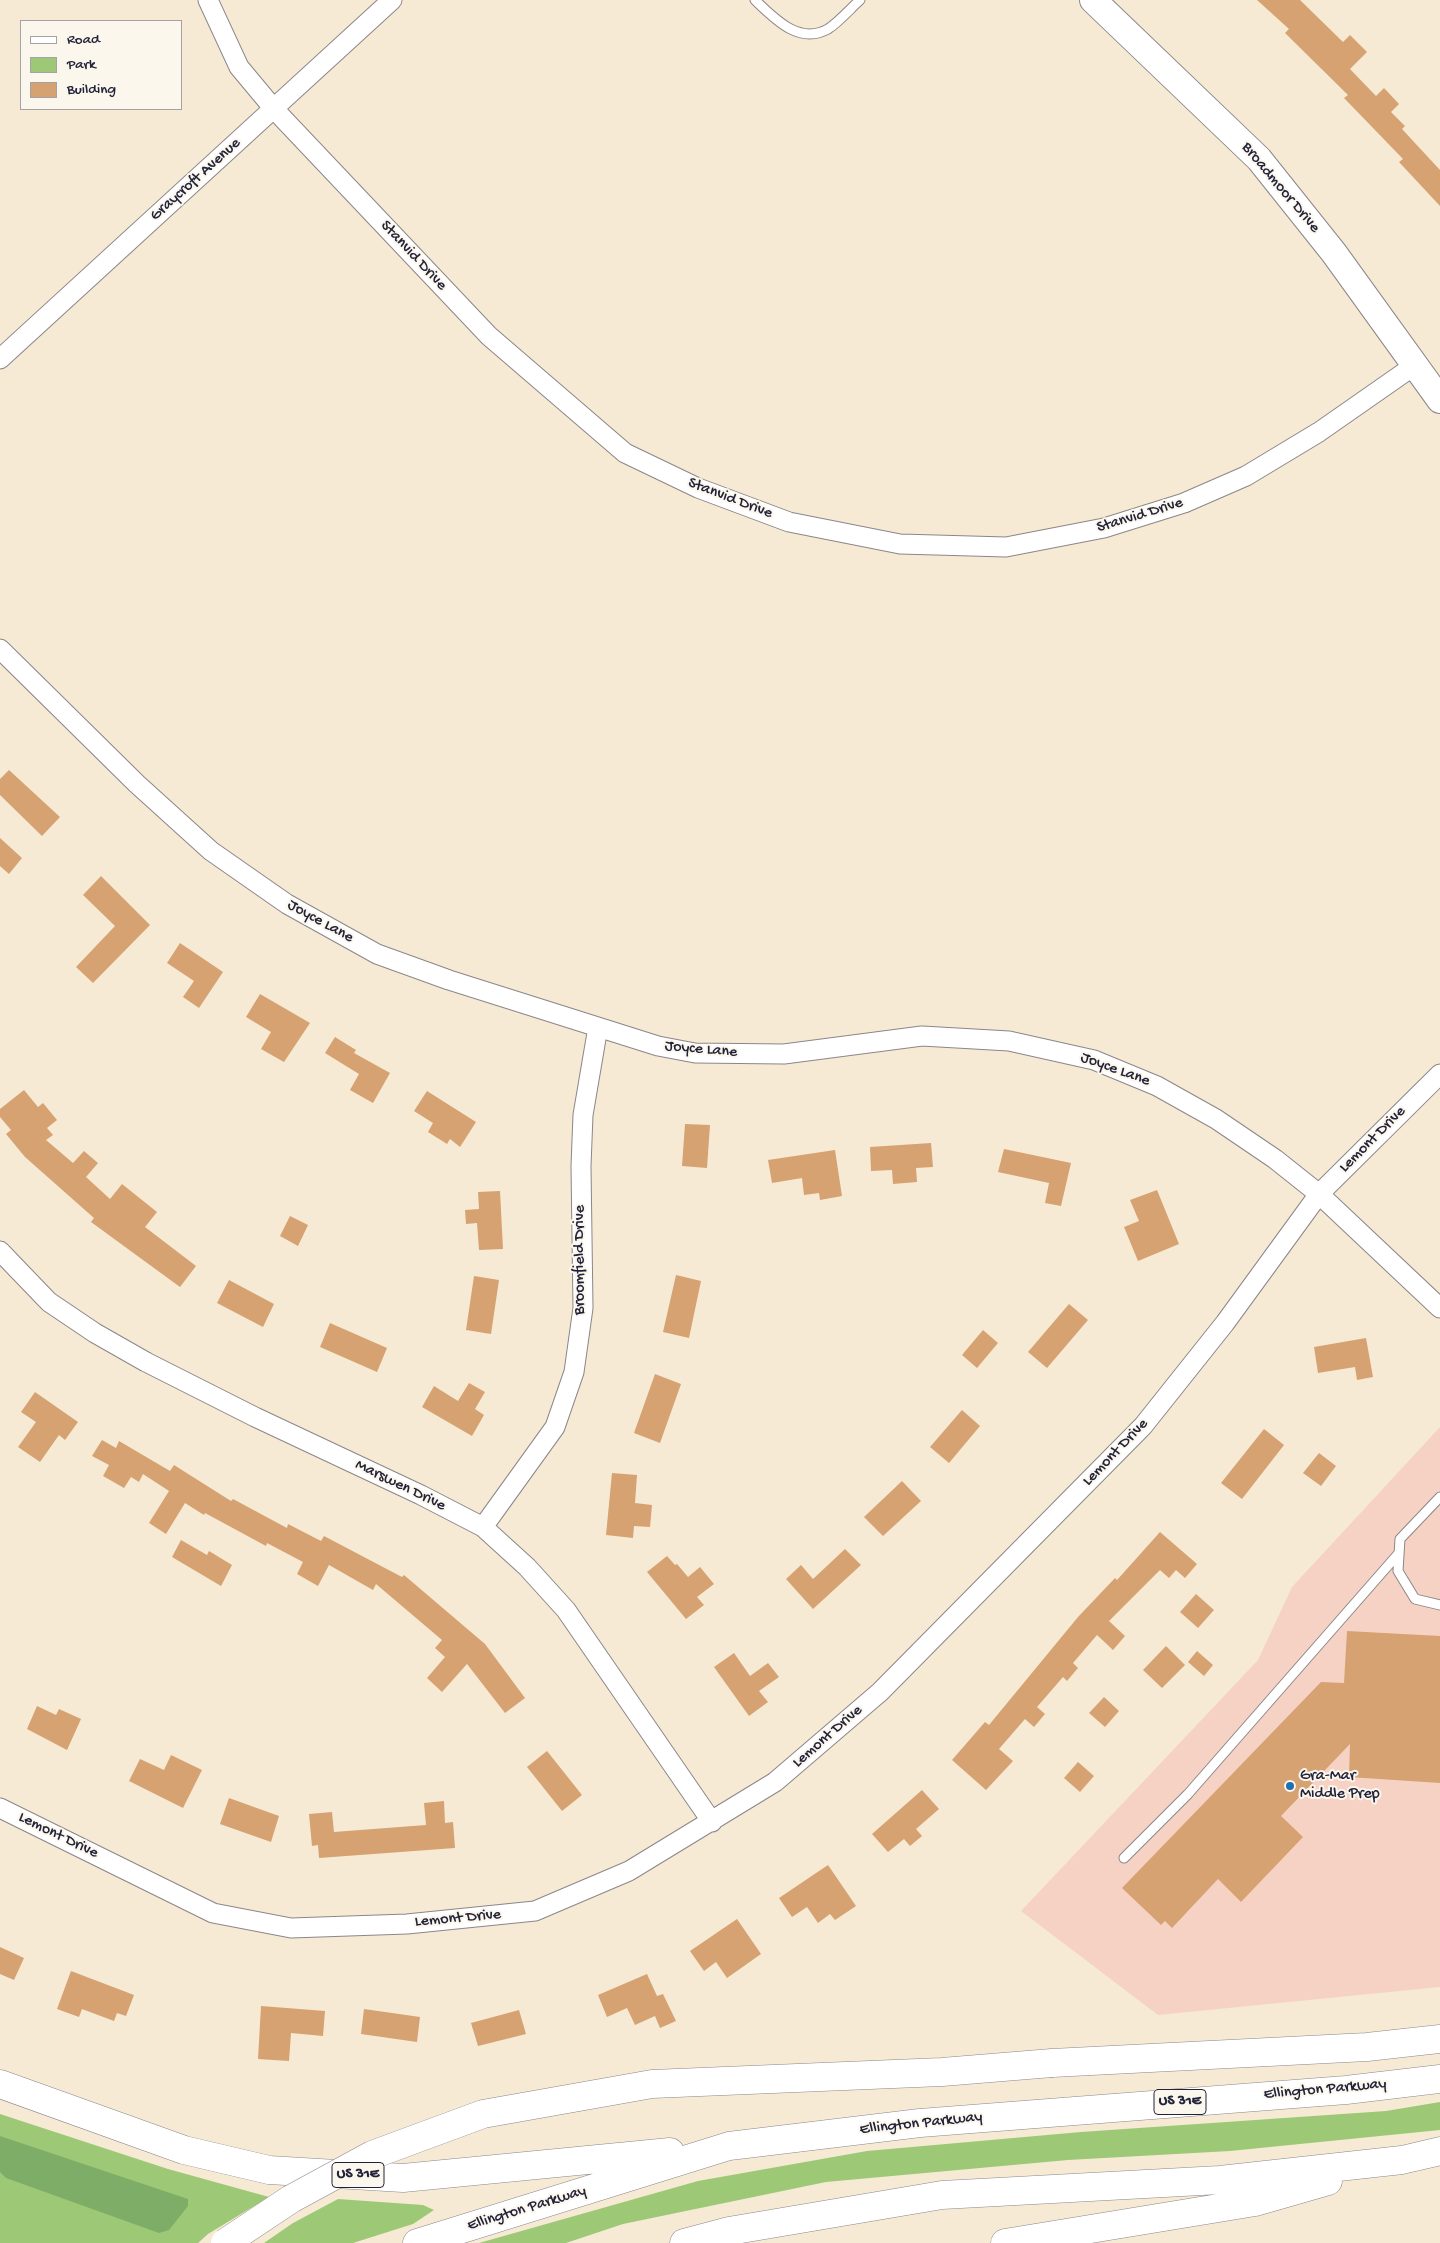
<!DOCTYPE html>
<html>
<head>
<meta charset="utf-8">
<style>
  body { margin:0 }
  #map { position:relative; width:1440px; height:2243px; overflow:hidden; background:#f6ead5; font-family:"Gochi Hand",sans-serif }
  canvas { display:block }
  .legend { position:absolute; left:20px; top:20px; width:162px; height:90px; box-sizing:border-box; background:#fbf7ec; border:1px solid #a4a2a5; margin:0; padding:6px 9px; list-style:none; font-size:15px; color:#22223b }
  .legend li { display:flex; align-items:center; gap:10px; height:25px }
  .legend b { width:25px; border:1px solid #a4a2a5 }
</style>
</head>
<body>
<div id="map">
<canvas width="1440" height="2243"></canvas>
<ul class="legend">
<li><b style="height:6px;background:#fff"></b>Road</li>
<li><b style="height:14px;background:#9dc976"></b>Park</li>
<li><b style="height:14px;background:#d6a271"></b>Building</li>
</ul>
</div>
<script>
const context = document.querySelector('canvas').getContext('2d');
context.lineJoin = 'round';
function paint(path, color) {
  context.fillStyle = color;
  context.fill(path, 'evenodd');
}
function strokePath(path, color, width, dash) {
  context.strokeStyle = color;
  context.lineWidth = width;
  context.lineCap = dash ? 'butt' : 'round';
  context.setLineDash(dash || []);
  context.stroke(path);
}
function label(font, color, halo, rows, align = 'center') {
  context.font = font + ' "Gochi Hand",sans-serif';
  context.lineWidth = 4;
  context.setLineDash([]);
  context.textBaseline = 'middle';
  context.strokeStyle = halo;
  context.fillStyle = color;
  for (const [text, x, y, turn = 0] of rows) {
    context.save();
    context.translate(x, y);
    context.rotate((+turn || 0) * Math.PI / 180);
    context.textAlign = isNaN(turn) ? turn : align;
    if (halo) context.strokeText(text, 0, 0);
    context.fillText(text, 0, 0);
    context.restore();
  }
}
paint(new Path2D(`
  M1440 1427V1987L1158 2015 1021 1911 1258 1660 1292 1587Z`), '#f6d2c4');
paint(new Path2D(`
  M1440 2102V2130L1230 2151 1068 2160 826 2182 623 2224 566 2243H479L698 2181 867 2151 1081 2132 1386 2111Z
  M0 2114 168 2169 269 2197 208 2234 198 2243H0Z
  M338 2199 423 2205 434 2210 413 2224 353 2243H264L293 2223Z`), '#9dc976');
paint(new Path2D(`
  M0 2136 188 2199V2206L169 2230 159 2233 6 2178 0 2172Z`), '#7ead67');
paint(new Path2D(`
  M1257 0H1300L1343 42 1350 35 1367 52 1350 69 1376 96 1384 88 1399 104 1391 112 1405 126 1402 129 1440 170V206L1399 162 1403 159 1344 98 1348 95 1285 33 1289 29Z
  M9 770 60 817 42 836 0 795V779Z
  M0 838 22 858 9 874 0 866Z
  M101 876 150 925 93 983 76 967 115 926 83 895Z
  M180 943 223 972 199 1008 183 997 194 981 167 963Z
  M260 994 310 1023 284 1062 261 1049 271 1032 246 1017Z
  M335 1037 356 1050 354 1053 390 1073 373 1103 350 1090 359 1074 325 1053Z
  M24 1090 38 1107 43 1103 57 1120 47 1128 53 1135 46 1140 73 1163 84 1151 98 1163 86 1177 110 1199 122 1184 157 1212 145 1227 196 1266 180 1287 91 1222 94 1218 25 1157 6 1134 11 1130 0 1117V1109Z
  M427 1091 476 1122 460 1147 450 1139 447 1144 428 1132 433 1123 414 1111Z
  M685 1124 710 1125 707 1168 682 1166Z
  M931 1143 933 1167 916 1168 917 1182 893 1184 892 1170 871 1171 870 1147Z
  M1004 1149 1071 1163 1061 1206 1045 1203 1049 1183 998 1172Z
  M835 1150 842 1196 820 1200 819 1193 804 1195 802 1178 772 1183 768 1160Z
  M1157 1190 1179 1244 1138 1261 1124 1227 1139 1221 1130 1200Z
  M500 1191 503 1249 479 1250 477 1223 466 1224 465 1210 479 1209 478 1192Z
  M290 1216 308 1225 298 1246 280 1236Z
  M676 1275 701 1281 689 1338 663 1332Z
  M474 1276 499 1280 491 1334 466 1330Z
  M229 1280 274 1304 263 1327 217 1303Z
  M1069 1304 1088 1320 1047 1368 1028 1352Z
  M330 1323 387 1348 377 1372 320 1347Z
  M983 1330 998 1343 977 1368 962 1355Z
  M1366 1338 1373 1377 1357 1380 1355 1367 1318 1373 1314 1347Z
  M655 1374 681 1384 660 1443 634 1433Z
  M469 1383 485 1392 475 1409 484 1415 472 1436 422 1407 434 1386 458 1401Z
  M35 1392 78 1422 65 1440 59 1435 40 1462 18 1447 36 1422 21 1412Z
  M962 1410 980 1426 949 1463 930 1447Z
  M1264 1429 1284 1445 1242 1499 1221 1483Z
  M102 1440 116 1448 119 1441 170 1471 174 1465 231 1501 233 1499 287 1528 288 1524 321 1541 324 1536 402 1577 404 1575 485 1644 525 1698 505 1713 467 1664 442 1692 427 1678 445 1657 435 1648 442 1640 376 1584 373 1590 329 1565 318 1586 297 1574 303 1562 267 1543 266 1546 205 1513 204 1515 185 1503 166 1534 149 1523 169 1491 143 1474 139 1482 131 1477 124 1488 103 1476 109 1465 92 1456Z
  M1319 1453 1336 1466 1321 1486 1303 1473Z
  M612 1473 637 1475 635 1503 652 1505 650 1527 634 1526 633 1538 606 1535Z
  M902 1481 921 1501 883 1536 864 1517Z
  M1160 1532 1197 1564 1185 1578 1176 1570 1169 1578 1160 1570 1109 1621 1125 1636 1113 1650 1097 1635 1073 1663 1078 1668 1067 1681 1063 1677 1037 1707 1045 1714 1034 1727 1025 1719 999 1749 1013 1761 986 1790 952 1760 985 1722 989 1725 1078 1617 1115 1578 1117 1580Z
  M181 1540 207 1555 209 1551 232 1565 221 1586 172 1557Z
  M845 1549 861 1565 813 1609 786 1579 801 1565 813 1579Z
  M667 1556 675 1565 677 1564 688 1577 700 1567 714 1584 697 1597 704 1605 686 1619 647 1572Z
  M1196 1594 1214 1610 1198 1628 1180 1612Z
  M1347 1631 1440 1636V1783L1349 1777 1350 1744 1281 1816 1303 1837 1241 1902 1218 1879 1172 1928 1165 1921 1161 1925 1122 1888 1321 1682 1344 1683Z
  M1166 1646 1185 1665 1162 1688 1143 1670Z
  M1197 1651 1213 1665 1204 1676 1188 1662Z
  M734 1653 750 1676 768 1663 779 1677 759 1691 768 1702 749 1716 714 1667Z
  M1104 1697 1119 1711 1105 1727 1089 1713Z
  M37 1706 56 1715 59 1709 81 1719 67 1750 27 1729Z
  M547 1751 582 1795 562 1811 527 1767Z
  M171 1755 202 1770 183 1808 129 1781 140 1759 164 1770Z
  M1078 1762 1094 1776 1080 1792 1064 1778Z
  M922 1790 939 1809 916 1829 922 1836 910 1846 904 1839 888 1852 872 1834Z
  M229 1798 279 1816 271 1842 220 1824Z
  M444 1801 445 1823 453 1822 455 1848 319 1858 318 1845 312 1846 309 1814 332 1812 334 1832 426 1825 424 1803Z
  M828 1865 856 1906 835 1920 830 1914 818 1923 807 1907 792 1917 779 1898Z
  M737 1919 761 1954 727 1978 716 1962 704 1971 690 1951Z
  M0 1947 24 1958 14 1980 0 1974Z
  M71 1971 134 1995 126 2016 117 2013 114 2021 82 2009 79 2017 57 2009Z
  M647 1974 657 1996 663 1994 676 2021 660 2028 655 2016 635 2025 627 2008 607 2017 598 1995Z
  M261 2006 325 2011 323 2036 291 2033 289 2061 258 2059Z
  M364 2009 420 2017 417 2042 361 2034Z
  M519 2010 526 2034 478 2046 471 2023Z`), '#d6a271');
const service = new Path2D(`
  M755 0C775 19 799 45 828 29 839 22 850 9 860 0
  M1440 1497 1400 1539 1398 1571 1415 1599 1440 1605
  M1124 1858 1188 1794 1399 1553`);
const minor = new Path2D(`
  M208 0 239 67 274 109 489 336 625 453 698 488 789 522 900 544 1006 547 1104 528 1184 503 1246 476 1319 432 1415 365
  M0 359 392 0
  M0 649 137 784 211 851 287 904 377 954 449 980 658 1046 695 1053 784 1054 922 1036 1009 1041 1094 1060 1157 1086 1216 1119 1275 1159 1319 1194 1440 1308
  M0 1251 49 1302 95 1333 146 1362 255 1417 421 1495 483 1527 527 1567 566 1610 712 1822
  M483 1527 555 1427 574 1372 583 1308 581 1166 583 1115 598 1027
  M0 1808 213 1913 291 1928 407 1924 535 1911 629 1871 775 1782 880 1692 1143 1426 1225 1323 1319 1194 1440 1074`);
const secondary = new Path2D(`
  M1093 0 1259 159 1334 253 1440 400`);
const motorway = new Path2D(`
  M1052 2063 1367 2047 1440 2039
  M0 2084 184 2150 269 2170 403 2178 670 2152
  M417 2243 729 2146 920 2123 1346 2090 1440 2079
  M684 2243 729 2231 942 2195 1220 2180 1402 2160 1440 2151
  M1005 2243 1255 2202 1328 2181`);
strokePath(service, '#8c8688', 11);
strokePath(minor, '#8c8688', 21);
strokePath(secondary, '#8c8688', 28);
strokePath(motorway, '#8c8688', 29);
strokePath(service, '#fff', 9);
strokePath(minor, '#fff', 19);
strokePath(secondary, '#fff', 26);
strokePath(motorway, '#fff', 28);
const motorwayBridge = new Path2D(`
  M225 2243 291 2199 372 2155 483 2114 652 2084 942 2072 1052 2063`);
strokePath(motorwayBridge, '#8c8688', 29, []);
strokePath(motorwayBridge, '#fff', 28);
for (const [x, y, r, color] of [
  [1290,1786,5,"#1f6fb2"]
]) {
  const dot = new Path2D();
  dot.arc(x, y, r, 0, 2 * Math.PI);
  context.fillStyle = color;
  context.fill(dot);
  strokePath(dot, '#fbf7ec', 2);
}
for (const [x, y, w] of [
  [1180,2102,52],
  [358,2175,52]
]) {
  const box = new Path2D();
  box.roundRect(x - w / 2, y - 12.5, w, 25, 4);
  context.fillStyle = '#fbf7ec';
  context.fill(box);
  strokePath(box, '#22223b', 1);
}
label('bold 15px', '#22223b', null, [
  ["US 31E",1180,2102],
  ["US 31E",358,2175]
]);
label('16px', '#22223b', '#fbf7ec', [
  ["Graycroft Avenue",196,180,-42],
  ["Broadmoor Drive",1280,188,50],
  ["Stanvid Drive",413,256,47],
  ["Stanvid Drive",730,499,21],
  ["Stanvid Drive",1140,516,-17],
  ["Joyce Lane",320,922,29],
  ["Joyce Lane",701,1050,5],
  ["Joyce Lane",1115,1070,20],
  ["Lemont Drive",1373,1140,-45],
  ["Broomfield Drive",581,1260,-90],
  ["Lemont Drive",1116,1453,-46],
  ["Marswen Drive",400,1486,26],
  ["Lemont Drive",828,1737,-41],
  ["Lemont Drive",58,1836,26],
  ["Lemont Drive",458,1919,-5],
  ["Ellington Parkway",1325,2090,-5],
  ["Ellington Parkway",921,2124,-6],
  ["Ellington Parkway",527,2209,-17]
]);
label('16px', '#22223b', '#fbf7ec', [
  ["Gra-Mar",1300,1777],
  ["Middle Prep",1300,1795]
], 'left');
</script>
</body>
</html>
